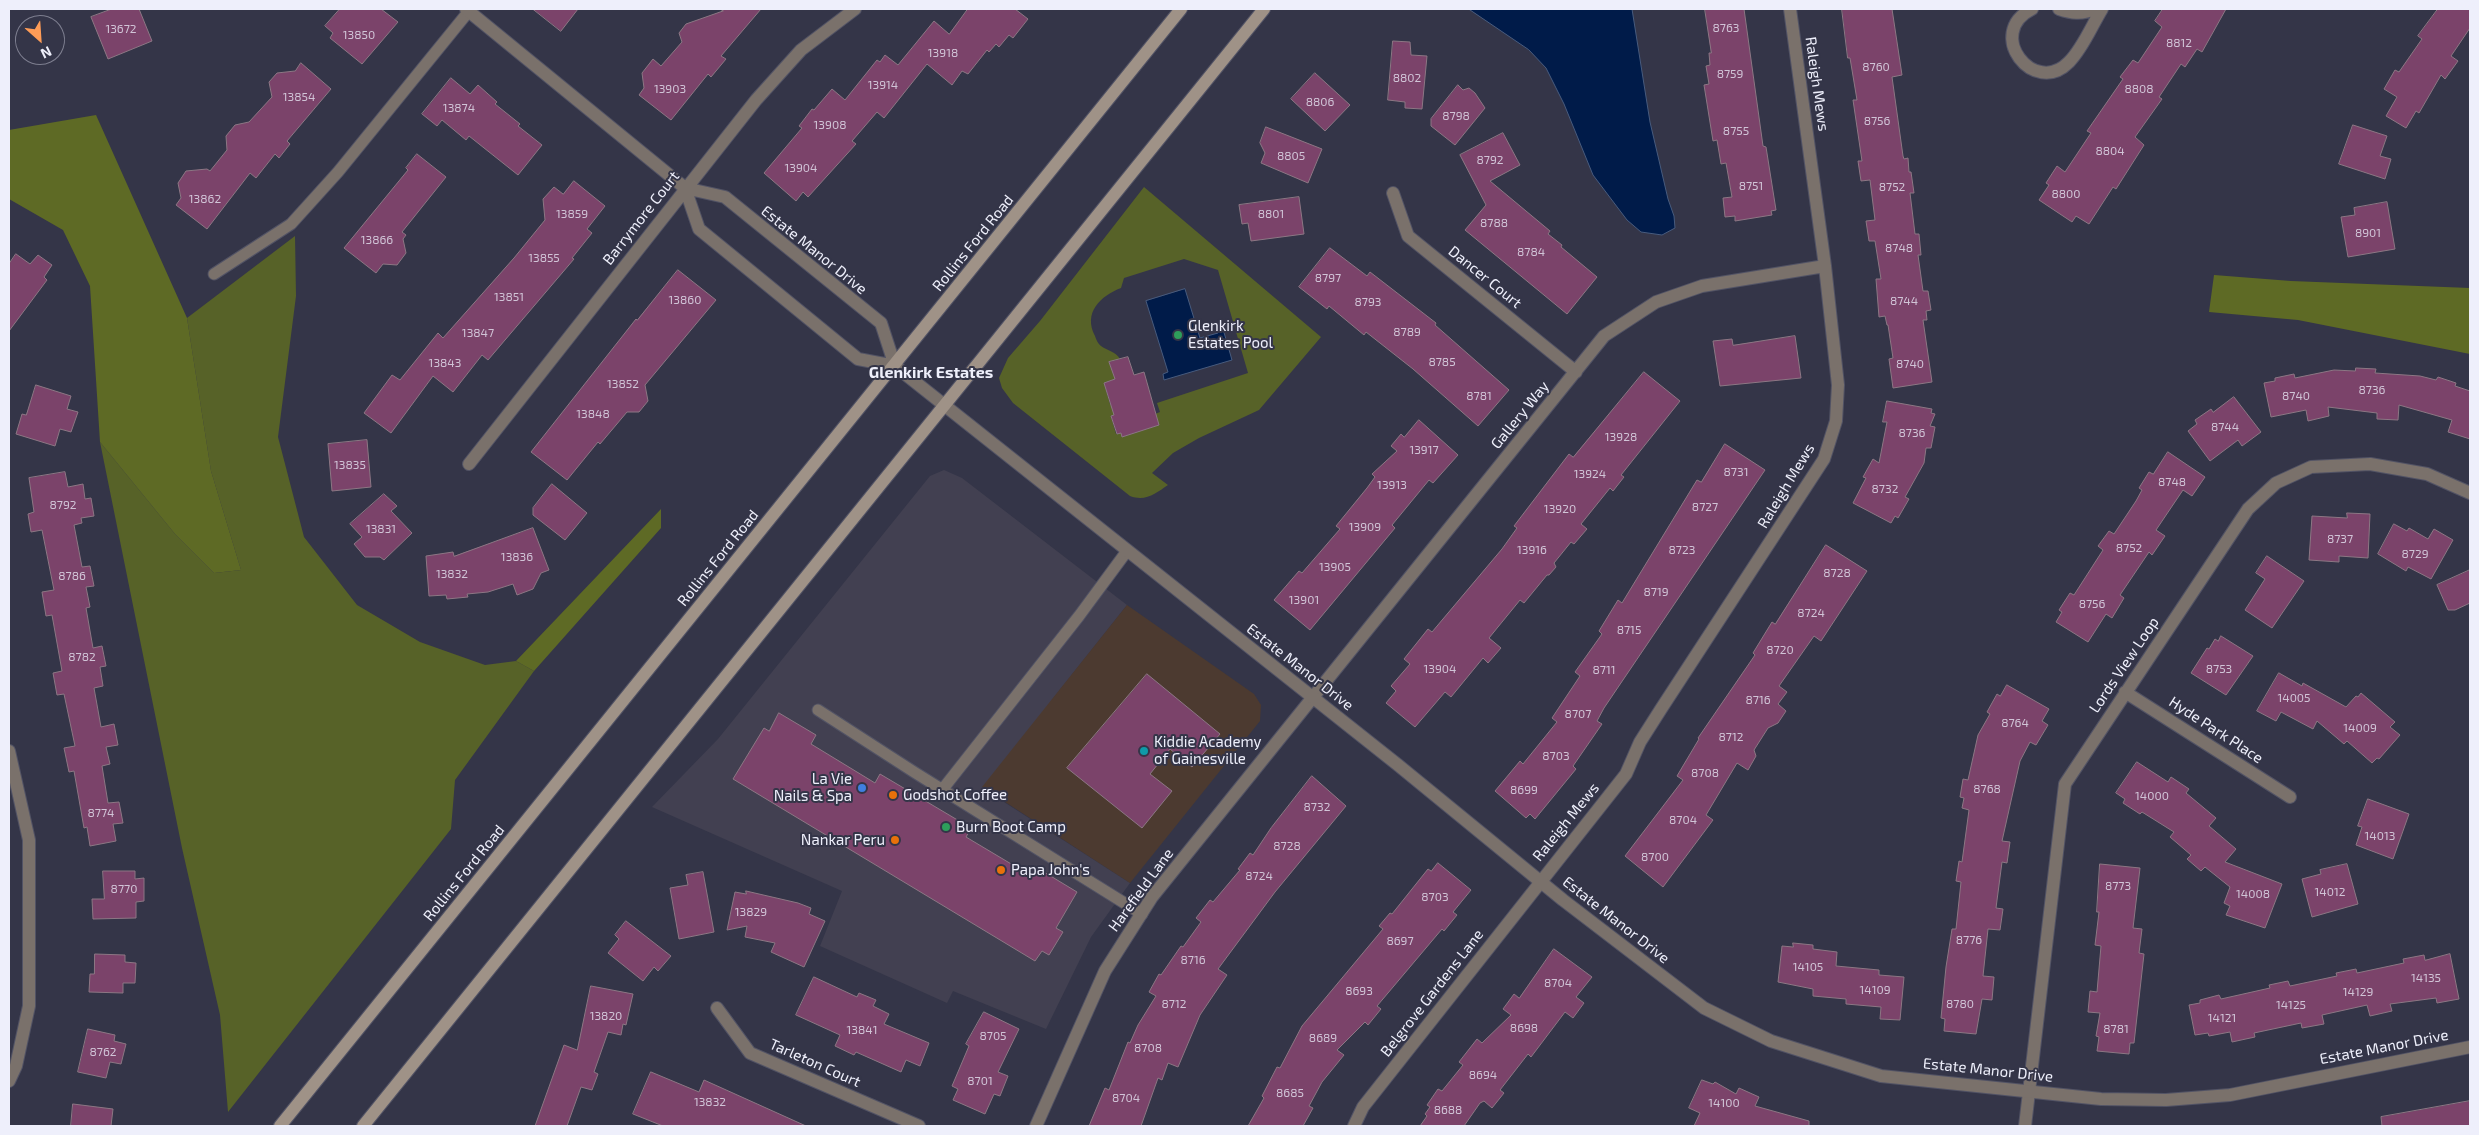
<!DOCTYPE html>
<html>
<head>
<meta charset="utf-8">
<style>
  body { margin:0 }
  #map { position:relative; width:2479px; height:1135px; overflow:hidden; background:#343548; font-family:"Exo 2",sans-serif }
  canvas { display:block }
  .frame { position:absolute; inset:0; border:10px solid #eeeffb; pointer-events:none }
  .north { position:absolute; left:15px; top:15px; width:50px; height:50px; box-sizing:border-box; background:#343548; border:1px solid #7e7f90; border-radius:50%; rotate:154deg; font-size:14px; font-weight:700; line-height:20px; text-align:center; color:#eeeffb }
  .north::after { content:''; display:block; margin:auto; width:18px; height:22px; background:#fe9c57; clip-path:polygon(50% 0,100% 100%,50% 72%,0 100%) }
</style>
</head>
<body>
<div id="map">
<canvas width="2479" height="1135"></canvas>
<div class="frame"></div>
<div class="north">N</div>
</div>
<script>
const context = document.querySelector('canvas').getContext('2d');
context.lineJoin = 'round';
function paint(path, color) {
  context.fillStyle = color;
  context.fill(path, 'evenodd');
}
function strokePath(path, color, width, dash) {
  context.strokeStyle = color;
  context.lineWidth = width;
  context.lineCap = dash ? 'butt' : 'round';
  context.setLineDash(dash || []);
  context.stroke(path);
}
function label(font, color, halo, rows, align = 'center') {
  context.font = font + ' "Exo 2",sans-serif';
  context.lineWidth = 4;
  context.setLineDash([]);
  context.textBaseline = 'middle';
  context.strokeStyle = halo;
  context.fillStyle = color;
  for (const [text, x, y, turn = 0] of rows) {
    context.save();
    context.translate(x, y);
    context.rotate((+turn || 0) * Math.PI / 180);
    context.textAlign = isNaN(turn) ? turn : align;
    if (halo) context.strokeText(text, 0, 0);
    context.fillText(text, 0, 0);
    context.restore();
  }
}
paint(new Path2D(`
  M944 470 962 478 1127 605 1051 701 990 793 1130 883 1091 937 1046 1029 953 991 947 1003 820 946 842 891 652 807 718 739 930 476Z`), '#424051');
paint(new Path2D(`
  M1127 605 1254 694 1261 705 1260 721 1130 883 982 787Z`), '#4c3a30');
paint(new Path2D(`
  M1144 187 1321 337 1259 410 1199 438 1173 453 1152 473 1168 485C1156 493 1146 502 1130 496L1013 403 1002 388 999 378 1008 358 1040 321ZM1184 259 1218 270 1248 373 1157 403 1160 412 1155 414 1159 425 1122 437 1121 433 1116 434 1111 416 1117 414 1110 404 1104 383 1115 379 1109 362 1120 359C1115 351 1108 351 1101 346 1098 344 1096 339 1095 336 1083 313 1100 296 1121 288L1124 278Z
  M295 236 296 296 278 437 304 537 357 605 420 642 485 665 516 661 534 671 455 780 451 829 228 1112 220 1015 182 848 100 442 175 534 214 573 241 570 211 471 187 318Z`), '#576228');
paint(new Path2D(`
  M96 115 187 318 211 471 241 570 214 573 175 534 100 442 90 286 63 230 9 199V130Z
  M2214 275 2291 281 2470 288V354L2298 320 2209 312Z
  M661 509V528L534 671 516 661Z`), '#5e6a25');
const water = new Path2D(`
  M1469 9H1632L1650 122 1668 199 1674 216 1675 228 1662 235 1641 232 1627 220 1593 175 1564 104 1546 68 1529 50Z
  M1185 289 1200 338 1218 333V330L1223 329 1232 360 1164 380 1163 374 1168 372 1146 301Z`);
paint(water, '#001b49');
strokePath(water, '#475b7e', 1);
const building = new Path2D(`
  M112 9H139L152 41 108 59 91 17Z
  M340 9H381L398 22 362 64 330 38 333 33 325 26Z
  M533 9H578L561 31Z
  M720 9H761L721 56 726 59 711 77 708 74 671 120 639 95 644 88 642 73 653 59 661 66 682 42 679 33 686 24 723 11Z
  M968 9H1015L1028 19 1013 38 1009 35 999 47 996 44 989 52 987 50 968 74 962 71 952 85 927 64 884 118 877 112 852 141 856 144 808 197 803 192 796 201 764 173 802 128 799 126 812 109 814 110 832 89 845 100 877 60 880 62 885 55 898 65 934 21 949 34Z
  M1705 9H1744L1763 146 1766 147 1776 210 1771 211 1772 215 1735 221V216L1725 217 1723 198 1732 197 1726 163 1721 164 1717 140 1713 141 1704 85 1709 84 1706 66 1710 65 1709 53H1711Z
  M1842 9H1892L1902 75 1892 77 1903 156 1904 159 1908 158 1909 172H1911L1914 193H1910L1915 234H1919L1921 255H1918L1923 291H1928L1931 310 1926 311 1927 320H1923L1932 382 1893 388 1889 359 1893 358 1888 325H1887L1885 316 1879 317 1876 279H1881L1875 241H1869L1866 221 1875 220 1870 180 1861 181 1858 161H1862L1853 100H1857L1850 58H1848Z
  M2163 9H2226L2202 52 2197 49 2185 67 2181 64 2159 97 2162 99 2135 137 2144 145 2116 189 2113 187 2089 224 2076 216 2072 222 2039 200 2049 185 2046 183 2057 166 2065 172 2091 133 2087 131 2123 79 2120 77 2133 60 2138 63 2162 27 2155 21Z
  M2438 9H2470V28L2451 56 2458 61 2445 79 2441 75 2419 113 2416 111 2406 128 2386 116 2397 97 2384 89 2395 70 2399 72 2422 39 2418 36Z
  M1393 41 1410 42 1411 55 1427 56 1422 109 1405 108V102L1388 100Z
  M301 63 331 89 287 141 290 144 279 158 275 154 256 178 250 173 207 229 176 205 181 198 178 183 186 171 207 169 210 171 227 150 226 136 235 125 249 122 272 97 269 82 277 73 295 71Z
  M1315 73 1350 105 1325 131 1291 99Z
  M451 78 470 94 478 85 497 102 495 104 520 124 518 126 542 145 518 175 469 136 466 140 442 120 437 126 422 114Z
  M1458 85 1463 90 1469 88 1475 93 1485 108 1455 145 1431 126V119Z
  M2353 125 2387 136 2380 156 2391 159 2385 179 2339 164Z
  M1266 127 1322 149 1308 183 1261 163 1265 153 1260 143Z
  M1503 133 1520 165 1490 181 1550 231 1548 234 1562 245 1561 247 1597 277 1567 314 1465 230 1486 205 1460 155Z
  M417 154 446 177 402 232 406 235 403 239 406 253 397 265 383 264 376 273 344 248 408 170 406 168Z
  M574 181 605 206 587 229 592 233 572 258 574 259 488 360 482 355 453 392 433 376 391 433 364 413 392 375 400 380 438 333 443 338 514 258 545 220 543 199 554 187 563 194Z
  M1299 197 1304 234 1251 241 1248 223 1242 224 1239 205Z
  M2387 202 2395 249 2348 257 2341 217 2355 215 2354 208Z
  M1330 248 1367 276 1370 272 1436 323 1435 325 1509 390 1478 426 1413 369 1366 332 1364 335 1329 306 1327 309 1299 287Z
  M16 254 30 264 38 255 52 265 44 277 47 280 9 331V264Z
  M678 270 716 300 645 385 648 401 639 412H627L600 444 598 442 567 480 531 452 636 319 637 320Z
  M1795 336 1801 378 1720 386 1713 341 1732 339 1733 345Z
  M1128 357 1134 375 1144 372 1159 425 1122 437 1121 433 1117 434 1111 416 1114 415 1104 383 1115 379 1109 362Z
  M2356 368 2376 369 2375 373 2420 376 2436 380 2438 377 2456 383 2455 386 2470 391V439L2448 432 2452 420 2399 405 2398 420 2377 419V413L2328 407 2329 416 2308 421 2306 410 2271 417 2264 383 2275 381V378L2294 374 2295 378 2334 370 2355 371Z
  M1644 372 1680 401 1621 475 1624 477 1613 491 1610 488 1581 524 1587 529 1574 544 1571 542 1554 563 1556 567 1549 575H1547L1524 603 1520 600 1489 638 1501 648 1488 663 1483 658 1451 697 1445 692 1415 727 1386 703 1396 691 1391 686 1410 664 1404 659 1428 629 1432 632 1502 549 1517 528 1514 526 1569 454 1573 457Z
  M36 385 71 396 67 409 78 412 71 432 60 429 55 446 16 434 22 414 26 415Z
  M2234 397 2261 432 2242 446 2238 440 2210 461 2188 431 2197 424 2195 420 2211 409 2213 412Z
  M1887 401 1932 409 1931 413 1935 414 1930 426 1935 427 1931 448H1926L1924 463 1905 497 1909 499 1898 518 1895 516 1891 523 1853 503 1866 478 1863 477 1873 459 1879 463 1887 422H1883Z
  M1419 420 1458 455 1433 483 1429 480 1392 525 1395 528 1310 630 1274 600 1299 571 1302 573 1340 529 1336 526 1367 488 1375 477 1372 474 1397 451 1391 446 1401 434 1404 437Z
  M367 440 371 487 332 491 328 444Z
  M1725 444 1765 470 1604 708 1597 721 1602 724 1573 766 1576 769 1535 819 1530 814 1526 818 1495 791 1520 761 1523 764 1557 722 1552 718 1580 676 1575 672 1602 634 1599 631 1618 600 1622 603 1697 480 1701 482Z
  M2168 452 2205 477 2192 496 2183 490 2156 530 2165 536 2152 555 2149 552 2120 595 2124 598 2112 618 2106 614 2088 642 2056 622 2062 612 2059 610 2070 593 2074 595 2103 550 2098 546 2109 531 2114 534 2136 501 2142 490 2139 488 2149 472 2153 474Z
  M65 472 68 487 83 484 85 499 91 498 94 516 81 518 82 523 74 525 82 567 90 566 94 586 86 587 90 607 86 608 93 648 102 646 106 666 100 667 103 686 94 688 101 727 114 724 118 745 106 747 110 764 102 766 108 803 119 802 123 823 113 824 116 841 90 846 87 827 84 828 74 771 69 772 64 748 75 746 64 694 57 695 53 673 62 671 52 615 46 616 42 592 54 590 42 530 31 532 28 514 34 512 29 478Z
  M552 484 587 513 565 540 533 515V508Z
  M384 494 397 506 391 511 412 533 384 560 380 557H365L354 544 362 537 350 524Z
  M2347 513 2370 514 2368 558 2339 556V562L2309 560 2312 516 2347 518Z
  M2394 524 2407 531 2409 528 2428 539 2434 529 2453 540 2431 579 2408 567 2406 571 2378 554Z
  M533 528 549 570 541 573 533 589 517 595 513 584 488 592 467 594 468 597 447 599 446 595 429 596 426 556 453 552 454 556Z
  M1826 545 1867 571 1821 641 1814 636 1779 686 1787 692 1778 704 1786 711 1778 723 1768 728 1754 750 1756 756 1748 770 1737 763 1706 815 1713 820 1663 887 1625 856 1683 780 1677 776 1699 739 1698 738 1755 655 1753 653 1772 622 1775 624Z
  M2267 556 2304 581 2272 628 2245 610 2265 579 2256 573Z
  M2470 570V603L2455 610H2448L2437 585Z
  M2221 636 2253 656 2226 695 2191 673 2207 648 2209 649 2215 639 2218 641Z
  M2279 673 2302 686 2303 683 2346 707 2356 696 2358 697 2361 693 2395 722 2390 727 2400 735 2379 759 2377 758 2372 763 2347 741 2344 744 2317 721 2313 729 2281 712 2276 721 2257 711Z
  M1147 674 1220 734 1192 767 1170 749 1150 774 1172 791 1142 828 1067 768Z
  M2007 685 2049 709 2042 721 2048 725 2036 745 2030 742 2020 761 2002 841 2010 842 2007 863 2002 862 1996 908 2003 909 2000 930 1988 929 1983 976 1994 977 1992 1000 1982 999 1976 1034 1944 1031 1945 1019 1941 1018 1946 967 1952 929H1956L1961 882 1956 881 1959 861 1962 862 1969 810 1962 808 1964 798 1960 797 1963 779 1968 780 1978 735 1990 714 1987 712 1997 694 2000 696Z
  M779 713 816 735 811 744 875 783 880 774 971 828 966 837 1028 874 1034 866 1077 892 1056 928 1063 932 1049 955 1042 951 1035 961 733 779 764 728 769 731Z
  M2137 762 2168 782 2171 777 2189 789 2186 793 2216 818 2209 826 2236 849 2225 862 2282 884 2265 928 2226 915 2230 906 2224 903 2230 887 2205 867 2201 871 2187 859 2191 855 2170 837 2174 832 2142 812 2140 814 2123 803 2125 799 2116 793Z
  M1312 776 1346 806 1275 892 1218 969 1227 975 1200 1015 1178 1067 1168 1063 1162 1080 1158 1078 1141 1126H1089L1105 1088 1109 1090 1128 1042 1130 1043 1138 1025 1156 996 1149 992 1159 974 1161 975 1181 946 1183 947 1201 922 1196 918 1210 900 1213 902 1240 870 1238 869 1250 853 1253 855 1271 828Z
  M2368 799 2409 814 2393 859 2356 845 2362 827 2358 826Z
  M1438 863 1471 890 1453 912 1457 915 1444 931 1442 929 1377 1006 1381 1009 1368 1025 1365 1022 1337 1050 1344 1055 1322 1082 1309 1106 1313 1108 1303 1126H1248L1264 1098 1262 1096 1277 1067 1280 1068 1302 1026 1383 929 1379 926 1390 913 1392 914 1428 869 1431 871Z
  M2100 864 2140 868 2133 928 2142 929 2139 953 2144 954 2134 1043H2130L2129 1054 2097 1051 2099 1037 2096 1036 2100 1013 2088 1012 2090 991 2097 992 2101 946 2095 945 2099 912H2097Z
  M2347 864 2358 904 2312 917 2302 879 2321 874 2320 870Z
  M103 871H135V879L144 878V901L136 902V918L93 919 92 899H104Z
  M703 872 714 932 679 939 670 888 688 885 686 875Z
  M746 891 798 903 811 908 809 914 825 921 804 967 771 952 775 943 745 937 747 926 727 930 735 892 746 894Z
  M626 921 671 956 658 971 654 967 643 981 608 953 619 939 615 935Z
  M1793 943 1813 945V949L1837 952 1836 966 1879 970V975L1904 977 1900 1020 1880 1019 1881 1007 1846 1004V999L1813 996V989L1778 982 1782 946 1793 947Z
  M1554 949 1592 977 1576 997 1584 1003 1573 1018 1565 1012 1531 1057 1528 1054 1500 1090 1504 1093 1492 1108 1484 1101 1480 1103 1464 1126H1420L1427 1116 1425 1114 1430 1107 1427 1105 1438 1089 1442 1091 1463 1065 1459 1062 1477 1039 1482 1043 1511 1015 1503 1009 1514 994 1519 998Z
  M95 954 125 955V962L136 963 135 983H123V993L89 992 90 974H94Z
  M2450 954 2459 999 2437 1003 2436 998 2390 1004 2392 1011 2370 1016 2367 1005 2322 1015 2324 1024 2302 1028 2301 1023 2254 1033 2255 1037 2232 1042 2230 1032 2209 1036 2208 1033 2195 1035 2189 1005 2200 1003V1000L2219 995 2221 999 2270 988 2269 985 2288 981 2290 986 2337 976 2336 973 2356 969 2357 973 2404 963 2403 959 2424 955 2425 960Z
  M814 977 857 997 859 993 876 1000 873 1006 889 1014 884 1024 929 1043 920 1066 906 1060 901 1072 856 1052 854 1055 835 1046 840 1035 796 1015Z
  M591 986 633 994 626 1025 623 1024 621 1035 608 1032 594 1072 598 1074 592 1090 581 1087 567 1126H535L564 1045 577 1050Z
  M984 1012 1019 1029 998 1072 1008 1076 1000 1096 994 1094 985 1114 953 1100 958 1089 952 1086 969 1046 966 1044Z
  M88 1029 115 1035 114 1041 126 1044 121 1064 110 1062 106 1078 78 1072Z
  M651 1072 699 1092 704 1080 806 1126H663L633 1114Z
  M1702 1080 1713 1084 1715 1082 1736 1094 1739 1088 1759 1097 1755 1106 1809 1121V1126H1694L1700 1113 1689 1108Z
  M2470 1101V1126H2382L2381 1117Z
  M73 1104 113 1109 111 1126H71Z`);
paint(building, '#7b436a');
strokePath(building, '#8c7784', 1);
const service = new Path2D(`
  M214 274 291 224 338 172 469 11
  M818 710 914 772 1142 914
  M942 790 1079 616 1127 551`);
const minor = new Path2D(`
  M466 9 685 188 725 197 881 323 895 366 858 359 699 229 685 188
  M2032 9C1984 33 2034 98 2069 62 2083 48 2092 25 2102 9
  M2059 9C2071 13 2082 15 2094 9
  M1393 193 1408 236 1576 372
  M469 464 756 100 801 50 855 9
  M2125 692 2290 797
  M9 751 29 840V1006L16 1066 9 1081
  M717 1008 750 1053 919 1126
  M1036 1126 1105 971 1152 897 1604 336 1656 302 1702 286 1825 266
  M1354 1126 1363 1107 1626 774 1640 742 1661 709 1824 459 1836 421 1838 385 1825 266 1790 9
  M2025 1126 2065 784 2248 509 2276 483 2311 467 2370 464 2427 474 2470 493`);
const tertiary = new Path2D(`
  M895 366 1398 765 1563 900 1704 1008 1771 1041 1881 1076 2101 1099 2166 1100 2230 1095 2470 1047`);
const secondary = new Path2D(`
  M280 1126 1181 9
  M363 1126 1264 9`);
strokePath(service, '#525365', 13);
strokePath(minor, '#525365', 14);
strokePath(tertiary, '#525365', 14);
strokePath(secondary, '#525365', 14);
strokePath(service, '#7a716b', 11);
strokePath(minor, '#7a716b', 12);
strokePath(tertiary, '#7a716b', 12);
strokePath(secondary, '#9f9287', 12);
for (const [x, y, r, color] of [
  [1178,335,5,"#2e9e5b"],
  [1144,751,5,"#0f9aa8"],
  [862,788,5,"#3f7fe0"],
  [893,795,5,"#e8710a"],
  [946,827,5,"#2e9e5b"],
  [895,840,5,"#e8710a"],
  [1001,870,5,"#e8710a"]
]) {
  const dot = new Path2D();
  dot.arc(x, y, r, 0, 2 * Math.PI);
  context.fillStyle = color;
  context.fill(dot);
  strokePath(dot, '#343548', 2);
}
label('12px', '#d1c4d7', null, [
  ["8763",1726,28],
  ["13672",121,29],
  ["13850",359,35],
  ["8812",2179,43],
  ["13918",943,53],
  ["8760",1876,67],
  ["8759",1730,74],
  ["8802",1407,78],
  ["13914",883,85],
  ["13903",670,89],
  ["8808",2139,89],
  ["13854",299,97],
  ["8806",1320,102],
  ["13874",459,108],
  ["8798",1456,116],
  ["8756",1877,121],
  ["13908",830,125],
  ["8755",1736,131],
  ["8804",2110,151],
  ["8805",1291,156],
  ["8792",1490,160],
  ["13904",801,168],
  ["8751",1751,186],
  ["8752",1892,187],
  ["8800",2066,194],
  ["13862",205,199],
  ["13859",572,214],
  ["8801",1271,214],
  ["8788",1494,223],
  ["8901",2368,233],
  ["13866",377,240],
  ["8748",1899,248],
  ["8784",1531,252],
  ["13855",544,258],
  ["8797",1328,278],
  ["13851",509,297],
  ["13860",685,300],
  ["8744",1904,301],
  ["8793",1368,302],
  ["8789",1407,332],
  ["13847",478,333],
  ["8785",1442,362],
  ["13843",445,363],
  ["8740",1910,364],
  ["13852",623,384],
  ["8736",2372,390],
  ["8781",1479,396],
  ["8740",2296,396],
  ["13848",593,414],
  ["8744",2225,427],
  ["8736",1912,433],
  ["13928",1621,437],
  ["13917",1424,450],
  ["13835",350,465],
  ["8731",1736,472],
  ["13924",1590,474],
  ["8748",2172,482],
  ["13913",1392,485],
  ["8732",1885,489],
  ["8792",63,505],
  ["8727",1705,507],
  ["13920",1560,509],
  ["13909",1365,527],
  ["13831",381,529],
  ["8737",2340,539],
  ["8752",2129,548],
  ["13916",1532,550],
  ["8723",1682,550],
  ["8729",2415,554],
  ["13836",517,557],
  ["13905",1335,567],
  ["8728",1837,573],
  ["13832",452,574],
  ["8786",72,576],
  ["8719",1656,592],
  ["13901",1304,600],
  ["8756",2092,604],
  ["8724",1811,613],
  ["8715",1629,630],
  ["8720",1780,650],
  ["8782",82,657],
  ["13904",1440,669],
  ["8753",2219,669],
  ["8711",1604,670],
  ["14005",2294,698],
  ["8716",1758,700],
  ["8707",1578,714],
  ["8764",2015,723],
  ["14009",2360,728],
  ["8712",1731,737],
  ["8703",1556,756],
  ["8708",1705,773],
  ["8768",1987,789],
  ["8699",1524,790],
  ["14000",2152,796],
  ["8732",1317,807],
  ["8774",101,813],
  ["8704",1683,820],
  ["14013",2380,836],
  ["8728",1287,846],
  ["8700",1655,857],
  ["8724",1259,876],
  ["8773",2118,886],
  ["8770",124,889],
  ["14012",2330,892],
  ["14008",2253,894],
  ["8703",1435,897],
  ["13829",751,912],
  ["8776",1969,940],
  ["8697",1400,941],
  ["8716",1193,960],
  ["14105",1808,967],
  ["14135",2426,978],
  ["8704",1558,983],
  ["14109",1875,990],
  ["8693",1359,991],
  ["14129",2358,992],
  ["8712",1174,1004],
  ["8780",1960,1004],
  ["14125",2291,1005],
  ["13820",606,1016],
  ["14121",2222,1018],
  ["8698",1524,1028],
  ["8781",2116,1029],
  ["13841",862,1030],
  ["8705",993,1036],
  ["8689",1323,1038],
  ["8708",1148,1048],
  ["8762",103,1052],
  ["8694",1483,1075],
  ["8701",980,1081],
  ["8685",1290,1093],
  ["8704",1126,1098],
  ["13832",710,1102],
  ["14100",1724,1103],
  ["8688",1448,1110]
]);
label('15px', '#eeeffb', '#343548', [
  ["Raleigh Mews",1817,84,82],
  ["Barrymore Court",641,218,-52],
  ["Rollins Ford Road",973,243,-51],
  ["Estate Manor Drive",814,250,39],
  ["Dancer Court",1485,277,39],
  ["Gallery Way",1520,415,-51],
  ["Raleigh Mews",1786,486,-59],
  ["Rollins Ford Road",718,558,-51],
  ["Lords View Loop",2124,665,-56],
  ["Estate Manor Drive",1300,667,38],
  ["Hyde Park Place",2216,730,33],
  ["Raleigh Mews",1566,822,-51],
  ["Rollins Ford Road",464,873,-51],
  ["Harefield Lane",1141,890,-54],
  ["Estate Manor Drive",1616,920,38],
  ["Belgrove Gardens Lane",1432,993,-52],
  ["Estate Manor Drive",2384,1047,-11],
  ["Tarleton Court",815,1063,24],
  ["Estate Manor Drive",1988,1070,6]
]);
label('15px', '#eeeffb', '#343548', [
  ["Glenkirk",1188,326],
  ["Estates Pool",1188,343],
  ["Kiddie Academy",1154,742],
  ["of Gainesville",1154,759],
  ["La Vie",852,779,"right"],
  ["Nails & Spa",852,796,"right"],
  ["Godshot Coffee",903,795],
  ["Burn Boot Camp",956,827],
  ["Nankar Peru",885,840,"right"],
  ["Papa John's",1011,870]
], 'left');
label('bold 16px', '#eeeffb', '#343548', [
  ["Glenkirk Estates",931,373]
]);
</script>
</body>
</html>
